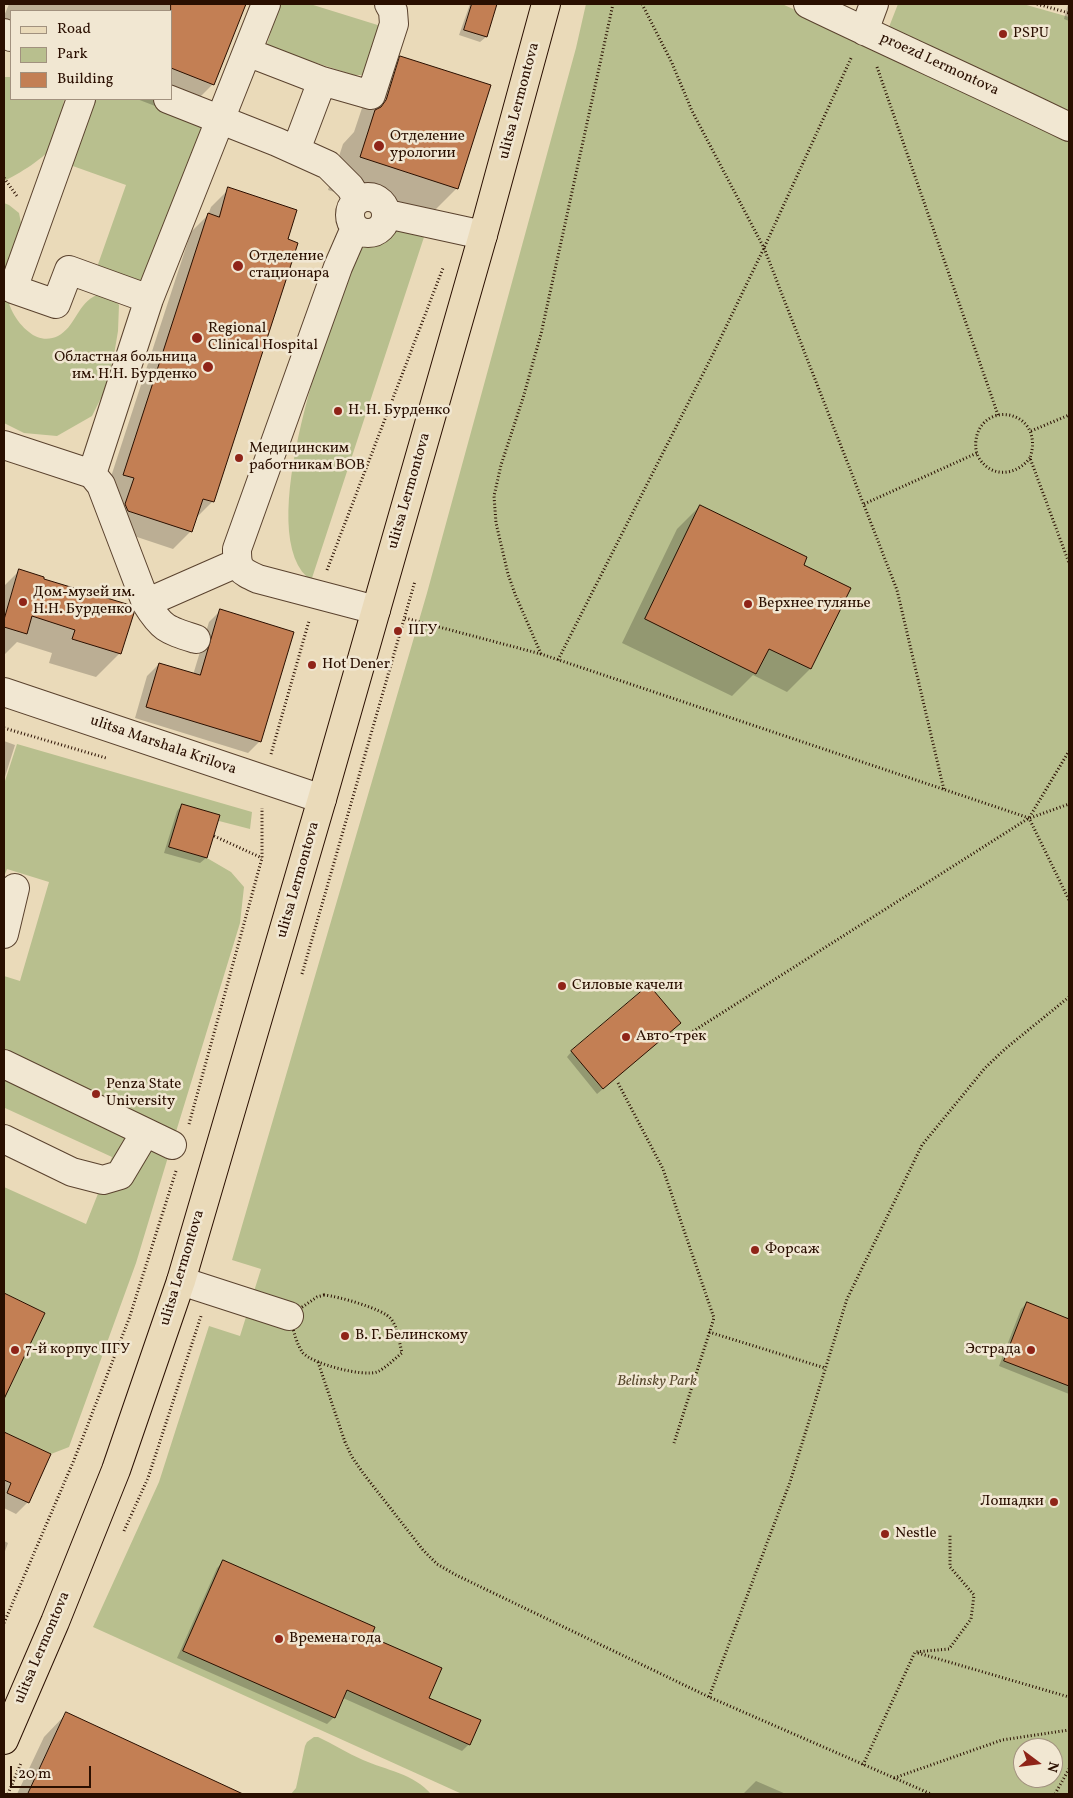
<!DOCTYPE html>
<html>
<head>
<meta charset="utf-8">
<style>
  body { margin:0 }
  #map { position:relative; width:1073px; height:1798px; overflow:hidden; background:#eadab9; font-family:Vollkorn,serif }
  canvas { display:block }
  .frame { position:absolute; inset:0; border:5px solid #2a0f00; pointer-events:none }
  .legend { position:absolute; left:10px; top:10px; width:162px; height:90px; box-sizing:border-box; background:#f1e7d2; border:1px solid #a1917e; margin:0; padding:6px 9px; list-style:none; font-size:15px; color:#2a0f00 }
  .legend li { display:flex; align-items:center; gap:10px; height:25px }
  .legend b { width:25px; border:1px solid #a1917e }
  .north { position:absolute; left:1013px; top:1738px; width:50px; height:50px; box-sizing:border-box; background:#f1e7d2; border:1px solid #a1917e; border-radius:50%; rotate:105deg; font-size:14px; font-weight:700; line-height:20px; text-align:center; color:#2a0f00 }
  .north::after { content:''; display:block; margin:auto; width:18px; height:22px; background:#8f2418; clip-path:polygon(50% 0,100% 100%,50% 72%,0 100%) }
  .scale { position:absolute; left:10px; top:1766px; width:81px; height:22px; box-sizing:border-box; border:2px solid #2a0f00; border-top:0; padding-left:6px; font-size:15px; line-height:18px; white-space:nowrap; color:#2a0f00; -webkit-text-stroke:4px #f1e7d2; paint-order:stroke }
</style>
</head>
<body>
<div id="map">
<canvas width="1073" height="1798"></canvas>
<div class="frame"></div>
<ul class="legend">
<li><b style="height:6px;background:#eadab9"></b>Road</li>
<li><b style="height:14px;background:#b8bf8e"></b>Park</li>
<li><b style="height:14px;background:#c37f54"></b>Building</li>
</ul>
<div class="north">N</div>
<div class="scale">20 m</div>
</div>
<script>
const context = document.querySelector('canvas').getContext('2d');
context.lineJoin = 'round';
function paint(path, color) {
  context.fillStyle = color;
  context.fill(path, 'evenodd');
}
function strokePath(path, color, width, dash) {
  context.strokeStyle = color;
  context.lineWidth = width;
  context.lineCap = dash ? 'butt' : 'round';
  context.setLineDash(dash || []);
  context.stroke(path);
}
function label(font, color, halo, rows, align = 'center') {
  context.font = font + ' Vollkorn,serif';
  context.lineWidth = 5;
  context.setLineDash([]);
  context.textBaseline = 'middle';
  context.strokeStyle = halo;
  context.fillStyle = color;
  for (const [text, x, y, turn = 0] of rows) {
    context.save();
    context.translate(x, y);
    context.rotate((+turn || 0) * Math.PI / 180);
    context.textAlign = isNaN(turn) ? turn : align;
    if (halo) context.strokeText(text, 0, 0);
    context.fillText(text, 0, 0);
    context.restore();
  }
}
paint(new Path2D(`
  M280 4H310L384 27 364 75H354L266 47Z
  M586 4H782L960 84 1069 140V1794H462L93 1627 159 1482 209 1326 240 1336 261 1269 232 1260 427 593 576 48ZM1023 1748H1053V1778H1023Z
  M898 4H1023L1069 17V111L889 27Z
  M4 77H11V99H64C63 110 59 135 54 144 47 157 17 175 4 181Z
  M94 99H150L207 119 147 288 96 270 126 185 70 165Z
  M4 203 9 205 19 213 21 223C18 238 15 253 11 268 9 273 7 280 6 286 6 304 16 322 29 332 37 339 48 341 58 336 75 327 77 306 93 297 103 290 112 297 119 305L118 331 114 355 106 388 92 416 57 436 24 433 4 423Z
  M394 222 426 231 312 578 307 577C251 523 338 303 361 237L386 234Z
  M17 744 252 812 250 829 219 821 220 815 182 804 169 847 207 858 231 872 244 887 240 923 175 1135 4 1055V976L20 981 49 882 7 869 4 877V784Z
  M8 1072 136 1134 106 1172 112 1157 5 1108 4 1110V1082Z
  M149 1145 168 1157 136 1263 69 1447 51 1454 4 1432V1388L8 1390 45 1313 4 1293V1187L86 1224 101 1186Z
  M314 1737H318C333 1744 347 1753 363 1760 386 1770 414 1774 431 1794H291L296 1788 305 1746 307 1742Z`), '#b8bf8e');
paint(new Path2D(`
  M9 4H245L213 84 181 116 137 99H171V11H11V48L4 45V16Z
  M470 4H487L495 6 486 37 480 42 459 35Z
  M1068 4H1069V21L1064 19Z
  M400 58 457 188 425 220 328 190 343 144 354 132 368 90Z
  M229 189 213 501 195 519 191 531 173 549 110 528 106 492 191 232 208 215 211 207Z
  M700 506 802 566 810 669 787 692 753 675 732 696 622 643 677 529Z
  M19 571 120 653 96 677 49 663 52 653 17 642 4 655V586Z
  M220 611 260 741 248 753 135 718 147 676 159 664 193 675 209 622Z
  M4 741 15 745 4 780Z
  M182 805 206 858 200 863 164 853 177 811Z
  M680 1023 597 1094 567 1057 572 1051Z
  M4 1295 43 1313 7 1389 4 1392Z
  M1027 1303 1069 1320V1394L999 1366 1021 1309Z
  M4 1433 49 1454 28 1502 16 1514 4 1508Z
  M4 1541 8 1543 4 1554Z
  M223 1562 369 1638 428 1698 469 1744 462 1751 343 1698 334 1717 327 1724 177 1658 217 1568Z
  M67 1713 224 1787 221 1794H17L44 1737Z
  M756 1781 786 1794H743Z`), '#0003');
const building = new Path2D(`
  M171 4H246L214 85 171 68Z
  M472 4H497L487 37 464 30Z
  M400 56 491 85 458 189 360 157 375 110 381 107 386 100Z
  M228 187 297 210 288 239 298 243 214 502 203 499 192 532 128 511 125 504 134 478 123 475 208 213 219 217Z
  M700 505 807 557 804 565 851 588 811 669 769 649 756 674 645 619Z
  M19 569 44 577V579L130 605 134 613 121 654 72 639 75 630 32 616 27 634 4 627V620Z
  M220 609 294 632 261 742 146 707 159 663 200 675Z
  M182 804 220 815 207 858 169 847Z
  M649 985 681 1023 603 1089 571 1051Z
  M4 1293 45 1313 4 1399Z
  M1027 1302 1069 1319V1386L1004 1361Z
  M4 1432 51 1454 29 1503 7 1493 11 1483 4 1480Z
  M223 1560 375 1627 371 1637 442 1668 429 1698 481 1720 470 1745 347 1690 335 1718 183 1651Z
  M66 1712 243 1794H28Z`);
paint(building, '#c37f54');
strokePath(building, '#2a0f00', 1);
const minor = new Path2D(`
  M808 4C895 46 983 85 1069 127
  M864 31 874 4
  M4 33 11 37
  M247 52 322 81 296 150
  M322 81 371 95 394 24 393 11 389 4
  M81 99 13 289 56 304 69 270 149 299
  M168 99 277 142 328 165 350 187 358 200
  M350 215a18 18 0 1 1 36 0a18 18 0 1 1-36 0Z
  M387 214 483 235
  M355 228 338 267 237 549C237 569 240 571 258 579L376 610
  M4 445 92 474 101 485 146 603C162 629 167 630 196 639
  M92 474 149 299 266 4
  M146 603 237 563
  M4 692 322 799
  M4 934 15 888
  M4 1064 172 1145
  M4 1139 72 1172 103 1180 120 1175 145 1133
  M181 1281 289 1316`);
const major = new Path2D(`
  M4 1740 55 1622 116 1470 181 1281 322 799 483 235 546 4`);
strokePath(minor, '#5a422e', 30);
strokePath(major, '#2a0f00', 30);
strokePath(new Path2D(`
  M642 4 672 63 692 111 764 248 897 590 944 790
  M1037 4 1069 13
  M877 67 998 415
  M4 178 17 196
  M1031 431 1069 415
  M1030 458C1017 475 992 479 979 458 975 451 975 443 977 435 988 399 1045 413 1030 458L1069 563
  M864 504 977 453
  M327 570 443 268
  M405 618 541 654 1029 818 1069 900
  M541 654 515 594 508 574 496 523 494 496 501 465 523 398 541 334 613 4
  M558 660 711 358 764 248 852 56
  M4 728 106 758
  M271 754 309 621
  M1030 818 1069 804
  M214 836 262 858
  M302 974 415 581
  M684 1037 1029 818 1069 751
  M618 1083 663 1169 714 1318 674 1443
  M189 1124 262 858V808
  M324 1295C337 1296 384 1309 391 1319 398 1328 399 1341 402 1353 394 1359 386 1368 377 1372 363 1377 313 1364 303 1353 296 1344 293 1327 289 1316L317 1297Z
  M709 1332 825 1368
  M318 1362 345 1442 352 1457 363 1473 423 1550 437 1564 456 1575 709 1697 931 1794
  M124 1531 148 1478 201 1316
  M4 1623 74 1460 129 1319 176 1171
  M918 1653 1069 1697
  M709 1697 790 1482 847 1299 922 1145 985 1068 1005 1049 1069 997
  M863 1765 915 1652 949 1649 971 1619 974 1595 950 1567V1535
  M894 1778 1002 1740 1069 1730
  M8 1794 21 1763
  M1055 1794 1069 1769`), '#2a0f00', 3, [1, 2.5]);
strokePath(minor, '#f1e7d2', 28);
strokePath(major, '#eadab9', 28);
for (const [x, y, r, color] of [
  [1003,34,5,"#8f2418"],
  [379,146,6,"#8f2418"],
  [238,266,6,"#8f2418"],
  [197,338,6,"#8f2418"],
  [208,367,6,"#8f2418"],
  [338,411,5,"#8f2418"],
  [239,458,5,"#8f2418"],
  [23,602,5,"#8f2418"],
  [748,604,5,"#8f2418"],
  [398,631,5,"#8f2418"],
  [312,665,5,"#8f2418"],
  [562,986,5,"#8f2418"],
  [626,1037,5,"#8f2418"],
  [96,1094,5,"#8f2418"],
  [755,1250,5,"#8f2418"],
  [345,1336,5,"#8f2418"],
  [15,1350,5,"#8f2418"],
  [1031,1350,5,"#8f2418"],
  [1054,1502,5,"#8f2418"],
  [885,1534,5,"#8f2418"],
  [279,1639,5,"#8f2418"]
]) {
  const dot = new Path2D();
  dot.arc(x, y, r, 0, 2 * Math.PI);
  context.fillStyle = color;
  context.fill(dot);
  strokePath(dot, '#f1e7d2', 2);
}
label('15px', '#2a0f00', '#f1e7d2', [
  ["PSPU",1013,34],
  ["Отделение",390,137],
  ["урологии",390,154],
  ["Отделение",249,257],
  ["стационара",249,274],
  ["Regional",208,329],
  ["Clinical Hospital",208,346],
  ["Областная больница",197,358,"right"],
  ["им. Н.Н. Бурденко",197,375,"right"],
  ["Н. Н. Бурденко",348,411],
  ["Медицинским",249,449],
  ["работникам ВОВ",249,466],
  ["Дом-музей им.",33,593],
  ["Н.Н. Бурденко",33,610],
  ["Верхнее гулянье",758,604],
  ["ПГУ",408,631],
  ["Hot Dener",322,665],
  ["Силовые качели",572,986],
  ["Авто-трек",636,1037],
  ["Penza State",106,1085],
  ["University",106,1102],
  ["Форсаж",765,1250],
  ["В. Г. Белинскому",355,1336],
  ["7-й корпус ПГУ",25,1350],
  ["Эстрада",1021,1350,"right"],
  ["Лошадки",1044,1502,"right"],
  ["Nestle",895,1534],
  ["Времена года",289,1639]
], 'left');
label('15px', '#2a0f00', '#f1e7d2', [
  ["proezd Lermontova",939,65,25],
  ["ulitsa Lermontova",520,101,-75],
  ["ulitsa Lermontova",410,491,-74],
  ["ulitsa Marshala Krilova",163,746,19],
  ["ulitsa Lermontova",299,880,-74],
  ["ulitsa Lermontova",183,1268,-73],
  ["ulitsa Lermontova",43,1648,-67]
]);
label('italic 15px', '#5c4d32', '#f1e7d2', [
  ["Belinsky Park",657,1382]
]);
</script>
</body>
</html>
